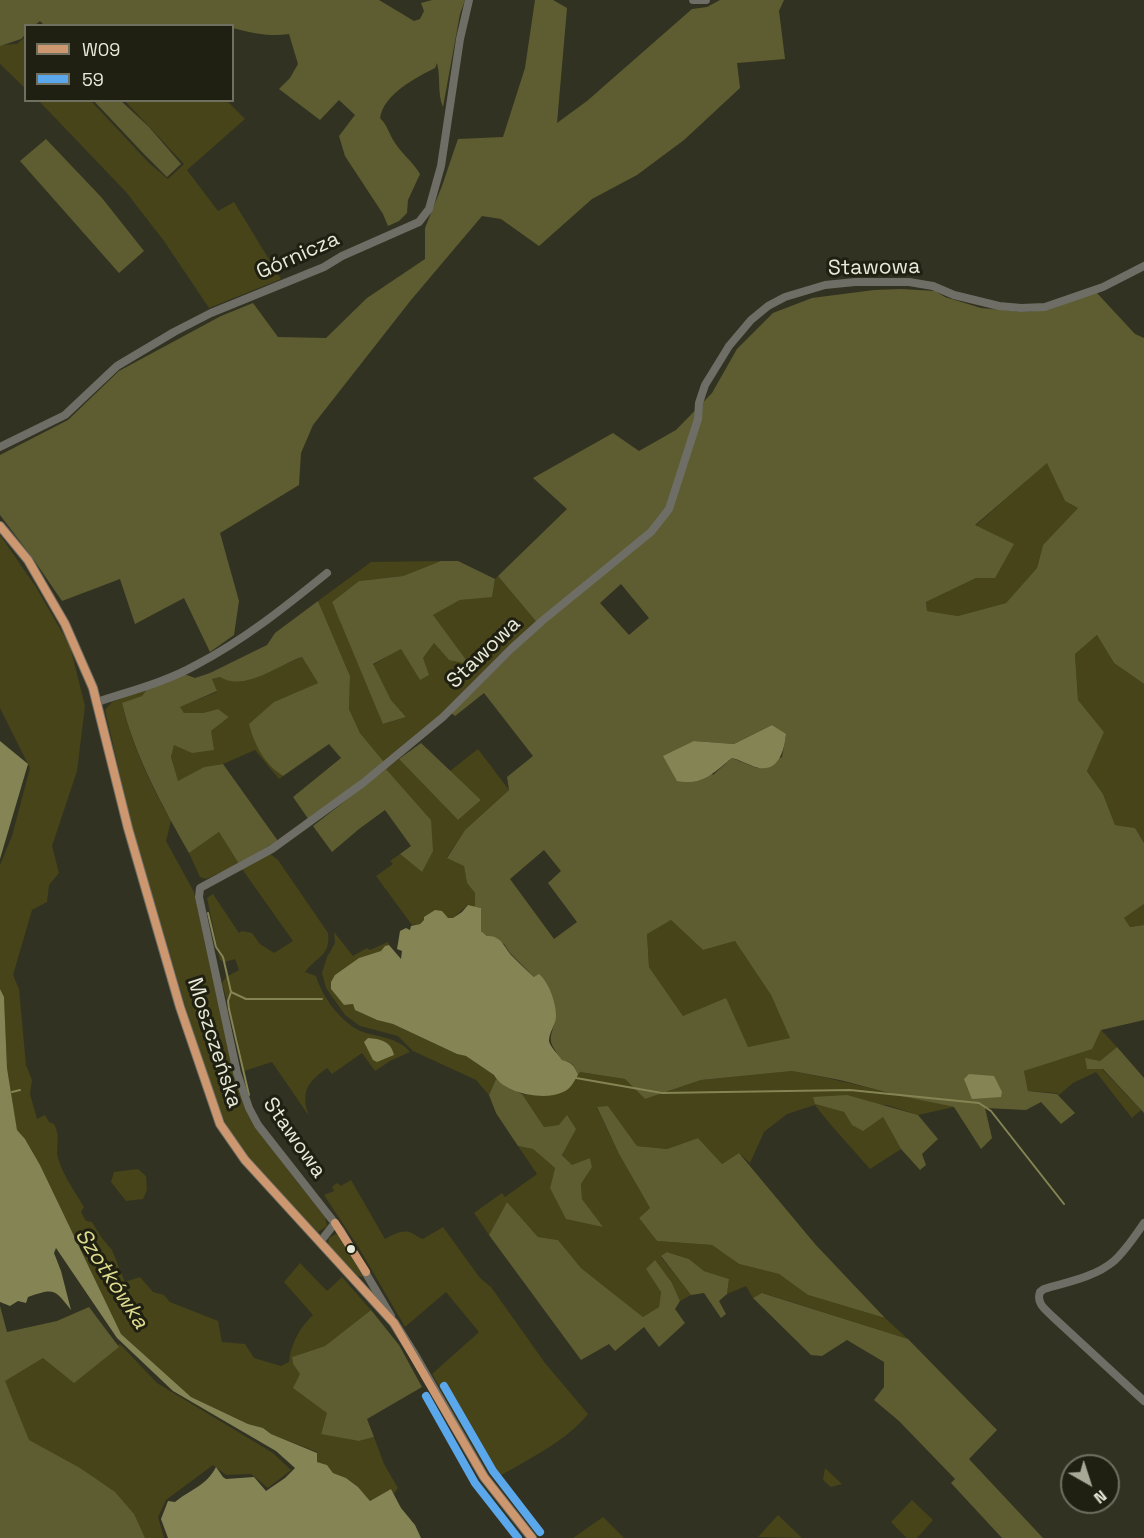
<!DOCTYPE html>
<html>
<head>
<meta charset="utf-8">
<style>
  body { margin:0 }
  #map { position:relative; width:1144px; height:1538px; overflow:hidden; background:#323222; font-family:"Space Grotesk",sans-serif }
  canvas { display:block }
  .legend { position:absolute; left:24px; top:24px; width:210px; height:78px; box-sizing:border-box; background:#1f1f12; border:2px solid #707061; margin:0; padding:8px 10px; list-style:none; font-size:18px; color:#e9e9d8 }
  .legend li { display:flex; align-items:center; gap:12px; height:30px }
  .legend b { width:30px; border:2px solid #707061 }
  .north { position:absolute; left:1060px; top:1454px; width:60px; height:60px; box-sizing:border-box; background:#1f1f12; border:2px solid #707061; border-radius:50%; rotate:141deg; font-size:16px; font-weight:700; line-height:24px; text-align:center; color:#e9e9d8 }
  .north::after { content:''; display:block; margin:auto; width:21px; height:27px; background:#a9a998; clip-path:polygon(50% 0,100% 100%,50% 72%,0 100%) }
</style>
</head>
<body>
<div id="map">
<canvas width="1144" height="1538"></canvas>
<ul class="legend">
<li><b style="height:8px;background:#cd976f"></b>W09</li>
<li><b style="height:8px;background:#5aa8eb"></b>59</li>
</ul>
<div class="north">N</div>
</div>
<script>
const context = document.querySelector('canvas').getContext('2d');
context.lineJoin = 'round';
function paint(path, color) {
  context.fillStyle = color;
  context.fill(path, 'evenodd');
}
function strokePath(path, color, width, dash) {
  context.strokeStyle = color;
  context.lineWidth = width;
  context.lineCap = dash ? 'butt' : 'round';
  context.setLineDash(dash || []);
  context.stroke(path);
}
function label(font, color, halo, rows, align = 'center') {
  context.font = font + ' "Space Grotesk",sans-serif';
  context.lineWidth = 6;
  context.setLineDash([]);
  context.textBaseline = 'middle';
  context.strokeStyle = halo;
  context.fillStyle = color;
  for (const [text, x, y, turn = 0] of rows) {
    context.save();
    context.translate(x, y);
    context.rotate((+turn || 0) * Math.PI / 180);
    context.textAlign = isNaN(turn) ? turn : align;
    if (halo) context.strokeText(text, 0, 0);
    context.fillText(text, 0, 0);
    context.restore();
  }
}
paint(new Path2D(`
  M25 37V88L0 64V45L17 44Z
  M39 101H91L149 163 168 179 184 164 125 101H227L245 119 187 170 218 211 234 202 281 279 209 308 164 241 126 192Z
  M1047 462 1065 501 1078 508 1043 545 1037 568 1006 603 958 616 927 611 926 602 976 578 975 526Z
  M0 535 36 587 70 646 85 706 77 771 52 846 59 873 49 885 47 902 32 910 13 975 19 989 26 1065 32 1080 30 1094 37 1119 45 1115 49 1122 54 1124C62 1139 54 1147 59 1161 64 1177 76 1193 84 1207L81 1212 86 1221 92 1222 101 1237 112 1250 125 1282 140 1277 153 1292 164 1295 170 1302 218 1321 222 1342 245 1344 254 1358 281 1366 289 1362C291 1343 300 1327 313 1315L284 1282 300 1263 327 1291 342 1277 371 1310 325 1346 292 1357 293 1364 328 1413 321 1433 359 1441 374 1437 384 1464 398 1488 394 1494 391 1489 370 1501 358 1487 346 1478 333 1473 327 1465 317 1462V1452L271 1434 263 1428 248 1424 191 1397 121 1334 40 1165 25 1139 17 1131 7 1068 4 997 0 989V865L12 836 30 768 0 708Z
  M441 561 403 576 359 581 332 602 384 724 406 717 391 700 373 665 401 648 420 680 423 658 434 643 449 660 433 615 460 600 492 596 495 579 498 576 537 622 443 714 384 762 360 733 349 709 350 676 318 601 371 562Z
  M1097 635 1114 663 1144 684V843L1135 828 1115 825 1103 794 1087 770 1104 732 1078 700 1075 654Z
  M302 657 318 683 275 702V771L283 776 279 779 255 750 223 764 204 767 177 782 171 757 174 745 211 731 229 717 218 709 203 713H184L179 707 217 692 212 679 220 677 248 680Z
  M148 688 142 696 122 704C132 745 150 784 171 821L166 841 194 892 235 1079C253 1132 291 1172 325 1217L327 1226 318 1232 314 1228C285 1197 250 1166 229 1129 219 1111 212 1092 205 1073L131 822 105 710 112 702Z
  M478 749 509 790 465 830 447 857 464 865 467 883 475 893V907L468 905 453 918 424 920 419 924 412 925 376 876 393 864 390 861 400 854 422 872 431 820 386 769 399 759 458 820 481 800 450 771Z
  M219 832 239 864 206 879 200 877 189 853Z
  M270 854 278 860 328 933C331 956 317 956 305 972L316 976C322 997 342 1024 363 1032 381 1038 397 1037 410 1052L390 1061 375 1071 362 1053 332 1074 327 1068C308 1082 300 1091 309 1116L272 1062 244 1071 238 1041 222 983 226 977 239 970 235 959 225 962 220 960 207 898 213 894 239 933 242 931 252 933 260 944 274 953 293 941 242 869Z
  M1144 904V925L1130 927 1124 918Z
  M671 920 703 950 735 941 771 995 790 1038 748 1047 683 1016 649 967 647 933Z
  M334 932 353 956 367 948 370 950 388 942 389 945 385 946 382 951 359 958 331 989 344 1005 353 1004 355 1010 377 1020 393 1024 457 1054 466 1056 494 1075 496 1079 489 1095 476 1080 413 1051 398 1036 360 1026 345 1015 326 988 322 973 327 957 335 943Z
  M1101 1030 1117 1047 1100 1061 1102 1069 1141 1110 1132 1118 1096 1072 1073 1083 1059 1095 1057 1093 1028 1091 1024 1071 1050 1061Z
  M792 1071C846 1081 900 1096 954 1107L918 1115 887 1105 815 1104 844 1112 852 1125 883 1117 901 1149 870 1169 831 1125 815 1105 787 1114 764 1132 750 1163 739 1153 722 1164 698 1138 667 1149 637 1146 608 1106 597 1108 619 1154 650 1208 639 1218 657 1241 712 1245 739 1264 779 1274 808 1295 885 1318 908 1339 763 1293 753 1298 746 1286 727 1294 729 1279 704 1271 689 1259 668 1252 661 1257 691 1295 680 1301 672 1283 646 1269 661 1292 659 1307 643 1317 581 1268 558 1240 538 1237 507 1202 489 1235 474 1213 502 1193 505 1197 537 1174 518 1146 533 1149 555 1168 550 1188 602 1227 582 1199 581 1184 592 1167 590 1158 572 1166 562 1154 559 1125 544 1127 522 1094 547 1096 580 1072 625 1079 645 1099 701 1080Z
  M138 1169 146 1176 147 1190 143 1199 126 1201 111 1182 114 1172Z
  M351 1180 385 1239C393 1235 400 1230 409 1232 414 1233 417 1237 423 1239L443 1227 480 1278 491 1287 545 1363 588 1414C568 1440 524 1462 496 1478L488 1471 432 1374 479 1332 446 1292 405 1327 359 1248 324 1195 334 1191 332 1187 337 1183 341 1186Z
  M336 1234 340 1236 363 1277 358 1276 328 1245 329 1238Z
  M120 1344 157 1383 273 1453 291 1470 268 1488 251 1474 226 1475 213 1465 166 1500 158 1517 164 1538H139L22 1446 0 1379 40 1351 71 1377Z
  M825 1468 842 1484 831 1487 823 1480Z
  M912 1500 933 1520 917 1538H907L891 1522Z
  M778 1515 802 1538 758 1537Z
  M603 1517 624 1538H573Z`), '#464418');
paint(new Path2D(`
  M0 0H379L414 21 420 19 424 11 421 3 432 0H465L460 14 443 107C437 93 441 78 437 63L435 68C415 78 384 94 380 118 388 126 389 134 395 143 402 154 413 162 420 174L408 200 407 213 399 221 388 226 383 214 345 156 339 136 355 115 339 100 320 120 279 89 290 78 298 64 289 34C269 37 252 33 233 28L232 26H45L40 21 35 25 26 26 25 35 21 39 0 46Z
  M535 0H553L567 8 557 123 587 101 692 9 707 7 720 0H784L779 11 785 59 737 63 740 88 684 140 637 175 592 199 539 246 501 219 482 216 411 300 313 425 301 453 299 485 220 533 239 601 234 635 210 652 184 598 135 624 120 579 62 601 34 560 0 515V455L68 420 119 371 221 316 253 303 278 337 326 338 367 298 425 259V228L442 186 458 139 503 137 525 68Z
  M94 101H121L149 127 181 164 167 177 143 153Z
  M46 139 102 198 144 251 119 273 20 161Z
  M901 289 935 291 945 297 981 308 1023 312 1048 310 1096 292 1135 334 1144 338V684L1114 663 1097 635 1075 654 1078 700 1104 732 1087 771 1103 794 1115 825 1135 828 1144 843V904L1124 918 1130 927 1144 925V1020L1101 1030 1092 1049 1024 1071 1028 1091 1057 1094 1075 1113 1061 1124 1041 1102 1026 1110 985 1108 992 1138 981 1149 954 1107 901 1096 840 1080 792 1071 701 1080 645 1099 625 1079 580 1072 578 1075C575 1066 572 1062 562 1060 546 1038 550 1042 556 1017L534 977 510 953 504 944 487 936 480 930 481 908 475 907V893L467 883 464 866 447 858 465 830 509 790 507 777 533 756 484 693 455 716 451 713 540 626 498 576 567 509 533 478 613 433 639 451 676 430 712 393 737 349 773 313 812 298 874 290ZM1047 463 1065 501 1078 508 1043 545 1037 568 1006 603 958 616 927 611 926 602 976 578H995L1014 544 975 525ZM621 584 649 618 629 635 600 603ZM772 725 786 735 782 757 757 768 732 758 713 775 694 741 734 744ZM544 850 561 871 548 883 577 922 554 939 510 879ZM671 920 703 950 735 941 771 995 790 1038 748 1047 726 998 683 1016 649 967 647 934Z
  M441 561H458L495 579 492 597 460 600 433 615 469 664 449 660 434 643 423 658 429 675 420 680 401 649 373 664 391 700 406 717 383 724 332 602 359 581 403 576Z
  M318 601 350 676 349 709 360 733 384 762 309 820 293 797 341 758 329 744 283 776C265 765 254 744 249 724L274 702 318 683 302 657C278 665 245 692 220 677L212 679 217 691 180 707 184 713H203L218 709 229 717 211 731 214 750 192 753 174 745 171 757 178 781 204 767 223 764 278 841 239 864 219 832 189 853C162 805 135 757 122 703L142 696 148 688 184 674 195 678 210 673 267 645 275 633Z
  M421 743 481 800 458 820 399 759Z
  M386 769 431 820 433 851 422 872 400 854 411 846 385 810 359 829 332 852 313 826Z
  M1117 1047 1144 1078V1113L1103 1069H1087L1085 1058 1100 1061Z
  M496 1079 507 1087 522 1094 544 1127 559 1125 567 1115 576 1129 562 1155 572 1165 590 1158 592 1167 581 1184 582 1199 603 1227 566 1219 550 1188 555 1168 533 1149 518 1146 496 1113 489 1095Z
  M847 1095 918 1115 938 1139 922 1154 926 1165 920 1170 901 1149 883 1117 863 1131 852 1125 844 1112 815 1104 813 1097Z
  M608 1106 637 1146 667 1149 698 1138 722 1164 739 1153 815 1244 885 1318 808 1295 779 1274 739 1264 712 1245 657 1241 639 1218 650 1208 619 1154 597 1107Z
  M507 1202 538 1237 558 1240 581 1268 643 1317 659 1307 661 1292 646 1269 655 1260 672 1283 680 1301 675 1309 685 1323 659 1347 644 1327 615 1351 609 1344 581 1360 489 1235Z
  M667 1252 689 1259 704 1271 729 1279 727 1294 719 1301 726 1314 721 1318 704 1293 691 1295 661 1256Z
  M762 1293 908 1339 997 1430 969 1459 1043 1538H1002L951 1483 955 1479 899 1421 874 1400 884 1387V1362L847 1340 822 1356 811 1355 753 1298Z
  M0 1306 7 1332 57 1321 89 1307 119 1347 74 1383 43 1358 5 1381 29 1440 80 1468 115 1492 134 1514 145 1538H0Z
  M371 1310 399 1345 422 1387 367 1419 374 1437 359 1441 321 1434 327 1413 293 1388 300 1374 293 1364 292 1357 325 1346Z`), '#5e5d31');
paint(new Path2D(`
  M772 725 786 734C784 752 778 774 755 767 747 764 740 760 732 758 713 773 703 786 677 781L663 756 694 741 734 744Z
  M0 741 28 764 0 859Z
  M468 905 481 908V931L487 936C501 935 504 947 512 956 519 963 526 970 534 977L539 974C549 982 557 1005 556 1018 555 1025 549 1033 549 1041 550 1047 559 1055 562 1060 571 1062 575 1066 578 1075 574 1081 571 1089 563 1092 545 1101 504 1094 494 1075L466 1056 457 1054 393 1024 377 1020 355 1010 353 1004 344 1005 331 989V982L335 975 359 958 381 951 385 946 389 945 401 959 402 951 397 949 400 931 406 928 410 930 411 926 420 924 424 920V917L435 910 442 911 448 918H453L462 912Z
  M0 989 4 997 7 1068 17 1130 25 1139 40 1165 121 1334 191 1397 248 1424 263 1428 271 1434 317 1453V1462L327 1465 333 1473 346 1478 358 1487 370 1501 391 1489 401 1508 415 1525 421 1538H168L161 1519 168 1501 175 1502C191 1489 206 1486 216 1467L223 1477 226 1479 254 1477 266 1491 285 1478 295 1468 276 1451 173 1391 117 1338 56 1248 54 1253 61 1271 71 1310C54 1289 55 1288 28 1297L26 1303 18 1301 10 1306 0 1302Z
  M368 1038C380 1039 391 1041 394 1055L377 1062 373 1060 364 1042Z
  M969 1074 994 1076 1002 1092 1001 1097 972 1099 964 1079Z`), '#858454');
strokePath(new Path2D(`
  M208 913 216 947 223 957 231 992
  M576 1078 662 1093 850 1090 979 1103 991 1111 1064 1204
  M12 1092 20 1090
  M249 1095 229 1009 228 1001 231 992 246 999H322`), '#858454', 2);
strokePath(new Path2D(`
  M693 0H706
  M0 447 65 415 117 366 174 332 211 313 324 267 342 256 419 222 429 209 441 166 460 39 469 0
  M97 702C130 691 166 682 196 665 244 640 285 607 327 573
  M1144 1223C1135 1236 1126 1250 1114 1261 1095 1277 1068 1282 1044 1289L1040 1292C1036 1303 1045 1309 1053 1317L1144 1401
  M320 1242 335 1223
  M391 1316 341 1231 258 1125 249 1108 237 1073 199 897 200 888 272 849 363 783 443 717 511 649 542 621 651 532 669 509 698 419 699 403 705 385 729 346 751 320 768 306 785 297 825 285 855 282H909L933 286 954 295 999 306 1021 308 1045 307 1103 287 1144 266`), '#6e6e66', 8);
strokePath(new Path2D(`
  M0 526 28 560 65 624 93 688 128 828 180 1007 220 1124 245 1160 394 1323 414 1355 484 1477 532 1538`), '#6e6e66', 10);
strokePath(new Path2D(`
  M0 526 28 560 65 624 93 688 128 828 180 1007 220 1124 245 1160 394 1323 484 1477 532 1538
  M335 1223 366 1272`), '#cd976f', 8);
strokePath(new Path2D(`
  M444 1386 493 1471 540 1532
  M426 1396 475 1483 518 1538`), '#5aa8eb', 8);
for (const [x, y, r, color] of [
  [351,1249,5,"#e9e9d8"]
]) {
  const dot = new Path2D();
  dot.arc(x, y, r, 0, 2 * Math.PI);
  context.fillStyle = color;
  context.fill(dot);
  strokePath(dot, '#1f1f12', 2);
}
label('21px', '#e9e9d8', '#1f1f12', [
  ["Górnicza",298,256,-24],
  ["Stawowa",874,268,-1],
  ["Stawowa",484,653,-44],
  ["Moszczeńska",214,1043,72],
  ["Stawowa",294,1138,55]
]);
label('italic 22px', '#dddb8d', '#1f1f12', [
  ["Szotkówka",111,1279,57]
]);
</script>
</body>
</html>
